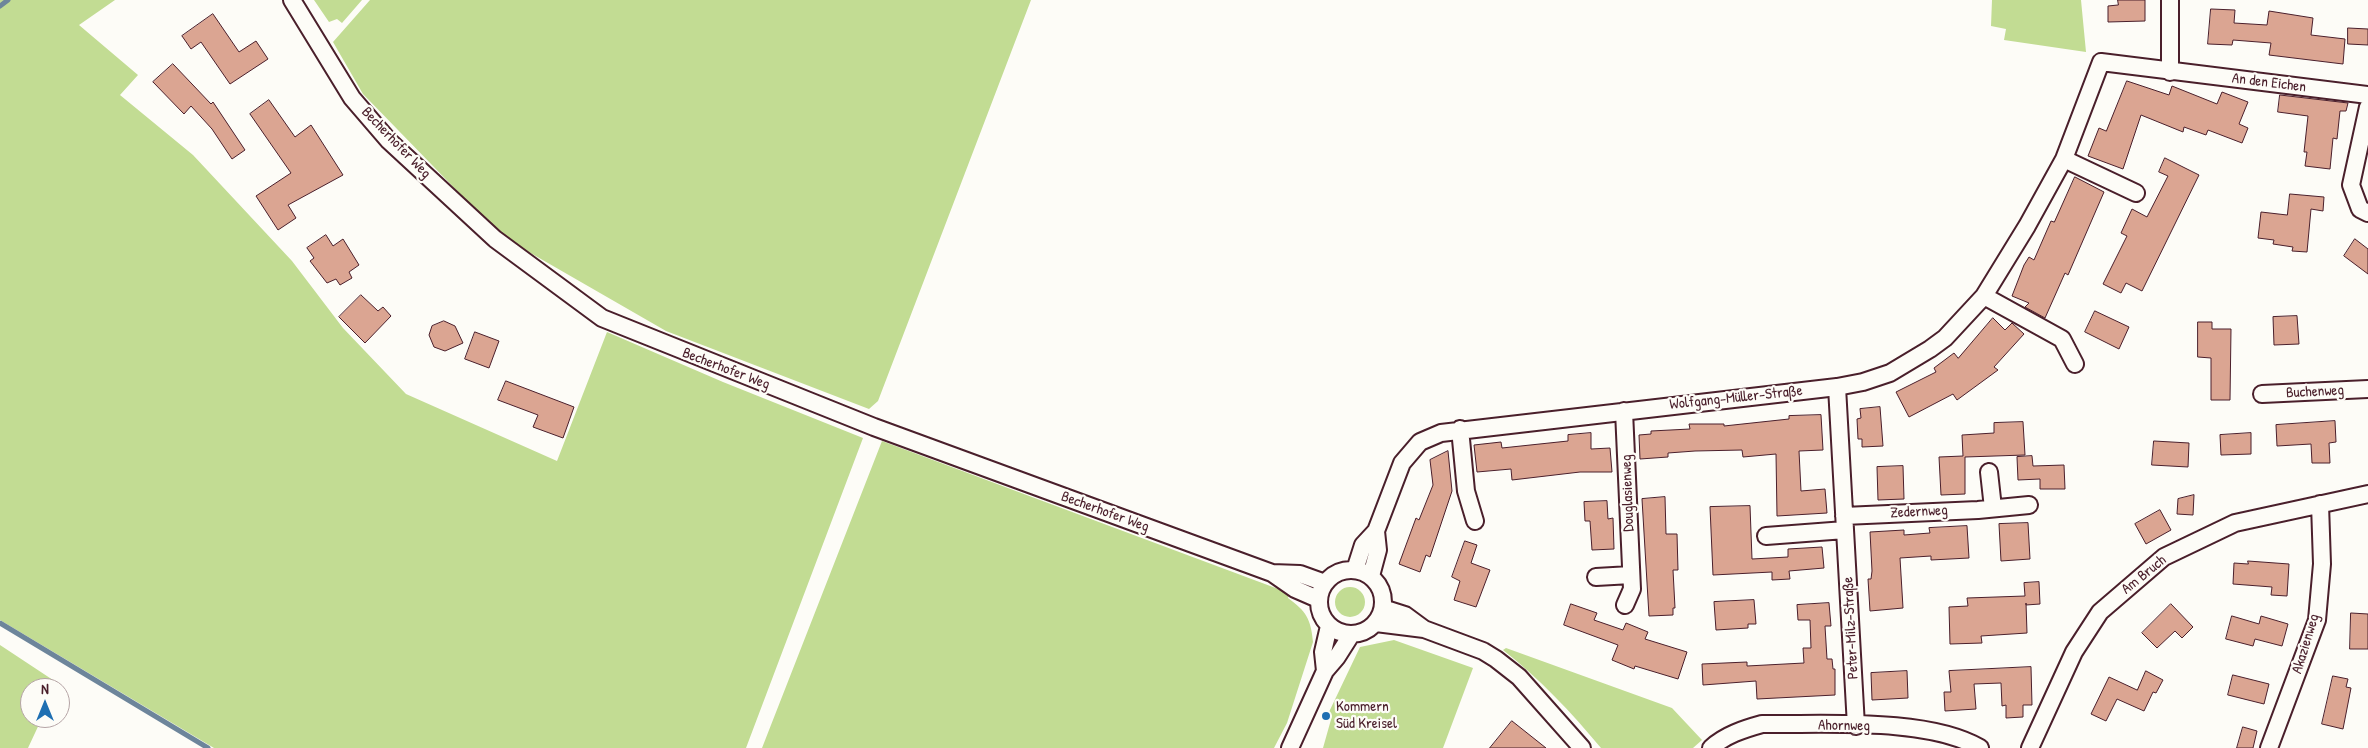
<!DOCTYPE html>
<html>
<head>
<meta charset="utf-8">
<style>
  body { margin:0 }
  #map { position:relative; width:2368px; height:748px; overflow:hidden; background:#fdfcf7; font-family:"Patrick Hand",sans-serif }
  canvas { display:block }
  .north { position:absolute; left:20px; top:678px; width:50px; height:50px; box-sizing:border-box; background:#fdfcf7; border:1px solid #b5a4a5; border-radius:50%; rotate:0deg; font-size:14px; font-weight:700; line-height:20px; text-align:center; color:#4a1f2b }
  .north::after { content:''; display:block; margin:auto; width:18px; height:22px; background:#1f6fb2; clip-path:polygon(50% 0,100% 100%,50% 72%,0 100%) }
</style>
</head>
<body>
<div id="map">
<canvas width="2368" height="748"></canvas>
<div class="north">N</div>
</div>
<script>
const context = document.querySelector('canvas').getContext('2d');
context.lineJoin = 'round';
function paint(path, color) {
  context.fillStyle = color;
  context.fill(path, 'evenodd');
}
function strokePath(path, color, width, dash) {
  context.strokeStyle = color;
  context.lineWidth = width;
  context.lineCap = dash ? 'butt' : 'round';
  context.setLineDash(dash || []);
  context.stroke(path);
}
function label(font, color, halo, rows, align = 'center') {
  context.font = font + ' "Patrick Hand",sans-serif';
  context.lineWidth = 4.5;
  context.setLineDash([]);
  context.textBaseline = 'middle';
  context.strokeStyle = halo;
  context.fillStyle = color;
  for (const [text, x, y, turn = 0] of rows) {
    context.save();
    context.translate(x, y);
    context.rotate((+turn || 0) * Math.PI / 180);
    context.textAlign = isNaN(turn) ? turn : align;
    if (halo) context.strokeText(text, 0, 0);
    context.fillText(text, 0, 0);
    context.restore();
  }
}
paint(new Path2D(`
  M0 0H115L79 25 138 75 120 95 193 155 292 261 343 328 406 394 557 461 607 332 723 382 863 438 746 748H214L0 620Z
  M314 0H362L342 23 337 19 329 22Z
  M370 0H1031L878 401 869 409 666 331 501 236 363 94 333 42Z
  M1992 0H2081L2086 52 2004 40 2006 29 1991 26Z
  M882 441 1289 593 1288 598C1306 611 1311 619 1313 642L1287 723 1274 748H762Z
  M1335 602a15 15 0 1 1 30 0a15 15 0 1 1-30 0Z
  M1394 640 1473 668 1443 748H1323L1332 716 1329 712 1360 647Z
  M0 645 59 684 57 688H30V718H42L28 748H0Z
  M1506 648 1672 708 1702 740 1693 748H1601C1571 712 1540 679 1503 650Z`), '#c2dc93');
strokePath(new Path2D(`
  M0 6 8 0
  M0 623 208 748`), '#6d859b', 5);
const building = new Path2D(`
  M2118 0H2145V21L2108 22V6L2118 5Z
  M2211 9 2235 10 2234 23 2267 25 2269 11 2313 18 2311 35 2345 39 2343 64 2269 55 2271 43 2233 40 2232 45 2208 44Z
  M213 14 239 52 256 41 268 59 230 84 201 42 191 49 182 36Z
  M2348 28 2368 29V45L2348 44Z
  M173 64 211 104 213 102 245 150 232 159 212 129 191 106 184 114 153 82Z
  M2127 81 2169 95 2172 86 2217 104 2222 92 2248 102 2239 124 2248 128 2242 143 2208 130 2206 135 2184 127 2183 132 2141 115 2123 169 2088 156 2099 128 2106 131Z
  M2280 95 2348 103 2346 111H2340L2337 139 2333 138 2330 169 2305 166 2307 152H2304L2308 116 2278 112Z
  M269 100 295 137 311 125 343 175 288 205 296 218 278 230 256 196 291 173 250 114Z
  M2165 158 2199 175 2142 291 2126 283 2121 293 2103 284 2127 236 2121 233 2132 209 2147 217 2168 176 2159 172Z
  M2075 177 2104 192 2068 275 2065 273 2045 318 2025 307 2029 303 2012 296 2024 265 2029 257 2034 260 2051 221 2054 222Z
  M2290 194 2324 197 2323 211 2311 209 2307 252 2292 251 2293 247 2273 244 2274 240 2258 238 2261 212 2287 215Z
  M326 235 333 246 343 239 359 265 349 272 352 278 340 285 336 279 327 283 310 261 314 258 307 248Z
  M2355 239 2368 249V274L2344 256Z
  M361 295 378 311 383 307 391 316 365 343 339 317Z
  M2095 311 2129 327 2119 349 2085 332Z
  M2297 316 2299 344 2274 345 2273 317Z
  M1993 318 2005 330 2012 323 2024 334 1994 367 1998 370 1957 400 1953 394 1909 417 1896 392 1936 372 1934 368 1954 353 1958 358Z
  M444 321 455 326 463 343 445 351 434 347 429 335 432 326Z
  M2198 322H2212V329H2231L2230 400H2211V358L2198 357Z
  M475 332 499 341 489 368 465 359Z
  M506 381 574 407 563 438 533 427 538 415 498 400Z
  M1880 407 1883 446 1862 447V439H1858L1857 419 1861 418 1860 409Z
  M1821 415 1823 450 1799 451 1801 491 1825 489 1827 513 1777 516 1776 454 1743 457 1742 450 1695 451 1668 453V457L1640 459 1639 435 1651 434V431L1690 429 1689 424H1724V426L1789 419V416Z
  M2335 421 2336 442 2329 443 2330 463H2312L2311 444 2277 446 2276 425Z
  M2023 422 2025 455 1965 457V494L1941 495 1939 457 1963 456 1962 435 1994 433V423Z
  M1591 433V449L1610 448 1612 472H1580L1512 480 1511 469 1477 472 1474 445 1501 442 1502 448 1568 441V435Z
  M2251 433V454L2221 455 2220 435Z
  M2154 441 2189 443 2188 467 2152 465Z
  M1448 451 1452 491 1430 557 1426 555 1420 572 1399 564 1416 518 1419 520 1433 485 1430 460Z
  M2032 456 2033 466 2064 465 2065 489H2040V479L2018 480 2017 457Z
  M1903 466 1904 499 1878 500 1877 467Z
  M2194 495 2193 515 2177 514 2178 499Z
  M1665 497 1666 534H1677L1678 570H1673L1675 608H1673V615L1649 616 1642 499Z
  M1607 501 1608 519 1613 518 1614 549 1592 550 1590 521H1585L1584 502Z
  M1750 506 1752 559 1788 557V549L1822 547 1824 568 1789 571 1790 579 1772 580V572L1713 575 1710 507Z
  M2160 510 2171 530 2146 544 2135 524Z
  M2028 523 2030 559 2001 561 1999 524Z
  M1967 526 1969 558 1931 560V556L1900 558 1903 608 1870 611 1868 579H1871L1872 571 1870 532 1904 530V535L1930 533 1929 528Z
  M1465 541 1477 545 1471 563 1490 570 1476 607 1454 600 1460 581 1452 577Z
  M2248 561 2289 564 2287 596 2271 595 2272 587 2233 584 2234 563 2248 564Z
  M2039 582 2040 604 2026 605V603L2027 633 1981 636 1982 643 1950 644 1949 607 1968 606 1967 598 2025 596 2024 583Z
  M1754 600 1756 624H1748V628L1716 630 1714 602Z
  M1829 603 1831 626H1825L1827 659H1832L1833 669H1835V695L1757 699 1756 681 1703 685 1702 664 1747 662V666L1804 663 1803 648H1811L1810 620H1798L1797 605Z
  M1571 604 1597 613 1594 620 1623 630 1626 623 1648 632 1645 639 1687 652 1678 679 1635 666 1634 669 1612 660 1618 645 1564 625Z
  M2171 604 2193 627 2182 638 2175 631 2157 648 2142 633Z
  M2351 613 2368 614V649H2350Z
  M2232 616 2259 624 2261 616 2288 624 2282 646 2255 639 2253 646 2226 639Z
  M2031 667 2032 705H2023V717L2006 718V705L2002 706 2001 683 1974 684 1976 709 1945 711 1944 692H1951L1949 671Z
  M1907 671 1908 698 1872 700 1871 673Z
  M2146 671 2163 680 2156 693 2153 692 2144 711 2117 699 2106 721 2091 714 2109 677 2137 690Z
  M2233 675 2269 684 2264 704 2228 695Z
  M2333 676 2348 679 2346 687 2351 688 2343 729 2322 724Z
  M1512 721 1546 748H1490Z
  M2243 727 2257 731 2253 748H2237Z`);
paint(building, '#dba592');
strokePath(building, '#4a1f2b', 1);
const minor = new Path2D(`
  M292 0 352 98 389 141 495 239 602 318 874 427 1272 573 1295 589 1318 599
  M2170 0V72
  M2368 107 2351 185 2360 209 2368 213
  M2064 159 2136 193
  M1984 296 2062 339 2075 364
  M1837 387 1856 726
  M2262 394 2368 389
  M1624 411 1632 589 1625 605
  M1460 429 1466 491 1475 521
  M1989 472 1993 508
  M1844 516 1978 510 2029 505
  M1766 536 1845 530
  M1319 602a32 32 0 1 1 64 0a32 32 0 1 1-64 0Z
  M1355 570 1363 545 1376 531 1402 463 1420 442 1441 433 1837 387 1863 382 1890 373 1930 349 1945 338 1984 296 2027 226 2064 159 2101 62 2368 95
  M1272 573 1300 574 1325 583
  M1371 576 1378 550 1376 531
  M1596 577 1631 575
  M1383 608 1405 615 1424 629 1483 651 1496 659 1519 677 1582 748
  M1376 623 1424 629
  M1325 671 1323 652 1329 626
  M1290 748 1325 671 1337 657 1351 635
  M1711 748C1725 735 1744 729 1762 724 1824 725 1927 717 1980 748
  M2030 748 2074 652 2100 612 2164 557 2235 523 2368 494
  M2269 748 2317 620 2322 564 2320 504`);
strokePath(minor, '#4a1f2b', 20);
strokePath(minor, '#fdfcf7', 16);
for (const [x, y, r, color] of [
  [1326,716,5,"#1f6fb2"]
]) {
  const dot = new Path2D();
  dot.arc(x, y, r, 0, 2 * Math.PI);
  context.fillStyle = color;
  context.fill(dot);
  strokePath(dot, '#fdfcf7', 2);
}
label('15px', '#4a1f2b', '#fdfcf7', [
  ["An den Eichen",2269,83,7],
  ["Becherhofer Weg",396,143,46],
  ["Becherhofer Weg",726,369,21],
  ["Buchenweg",2315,392,-3],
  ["Wolfgang-Müller-Straße",1736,398,-6],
  ["Douglasienweg",1628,493,-92],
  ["Becherhofer Weg",1105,512,20],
  ["Zedernweg",1919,512,-3],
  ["Am Bruch",2144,575,-39],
  ["Peter-Milz-Straße",1851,628,-93],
  ["Akazienweg",2306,644,-73],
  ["Ahornweg",1844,726,1]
]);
label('15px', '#4a1f2b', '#fdfcf7', [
  ["Kommern",1336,707],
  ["Süd Kreisel",1336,724]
], 'left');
</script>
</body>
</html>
